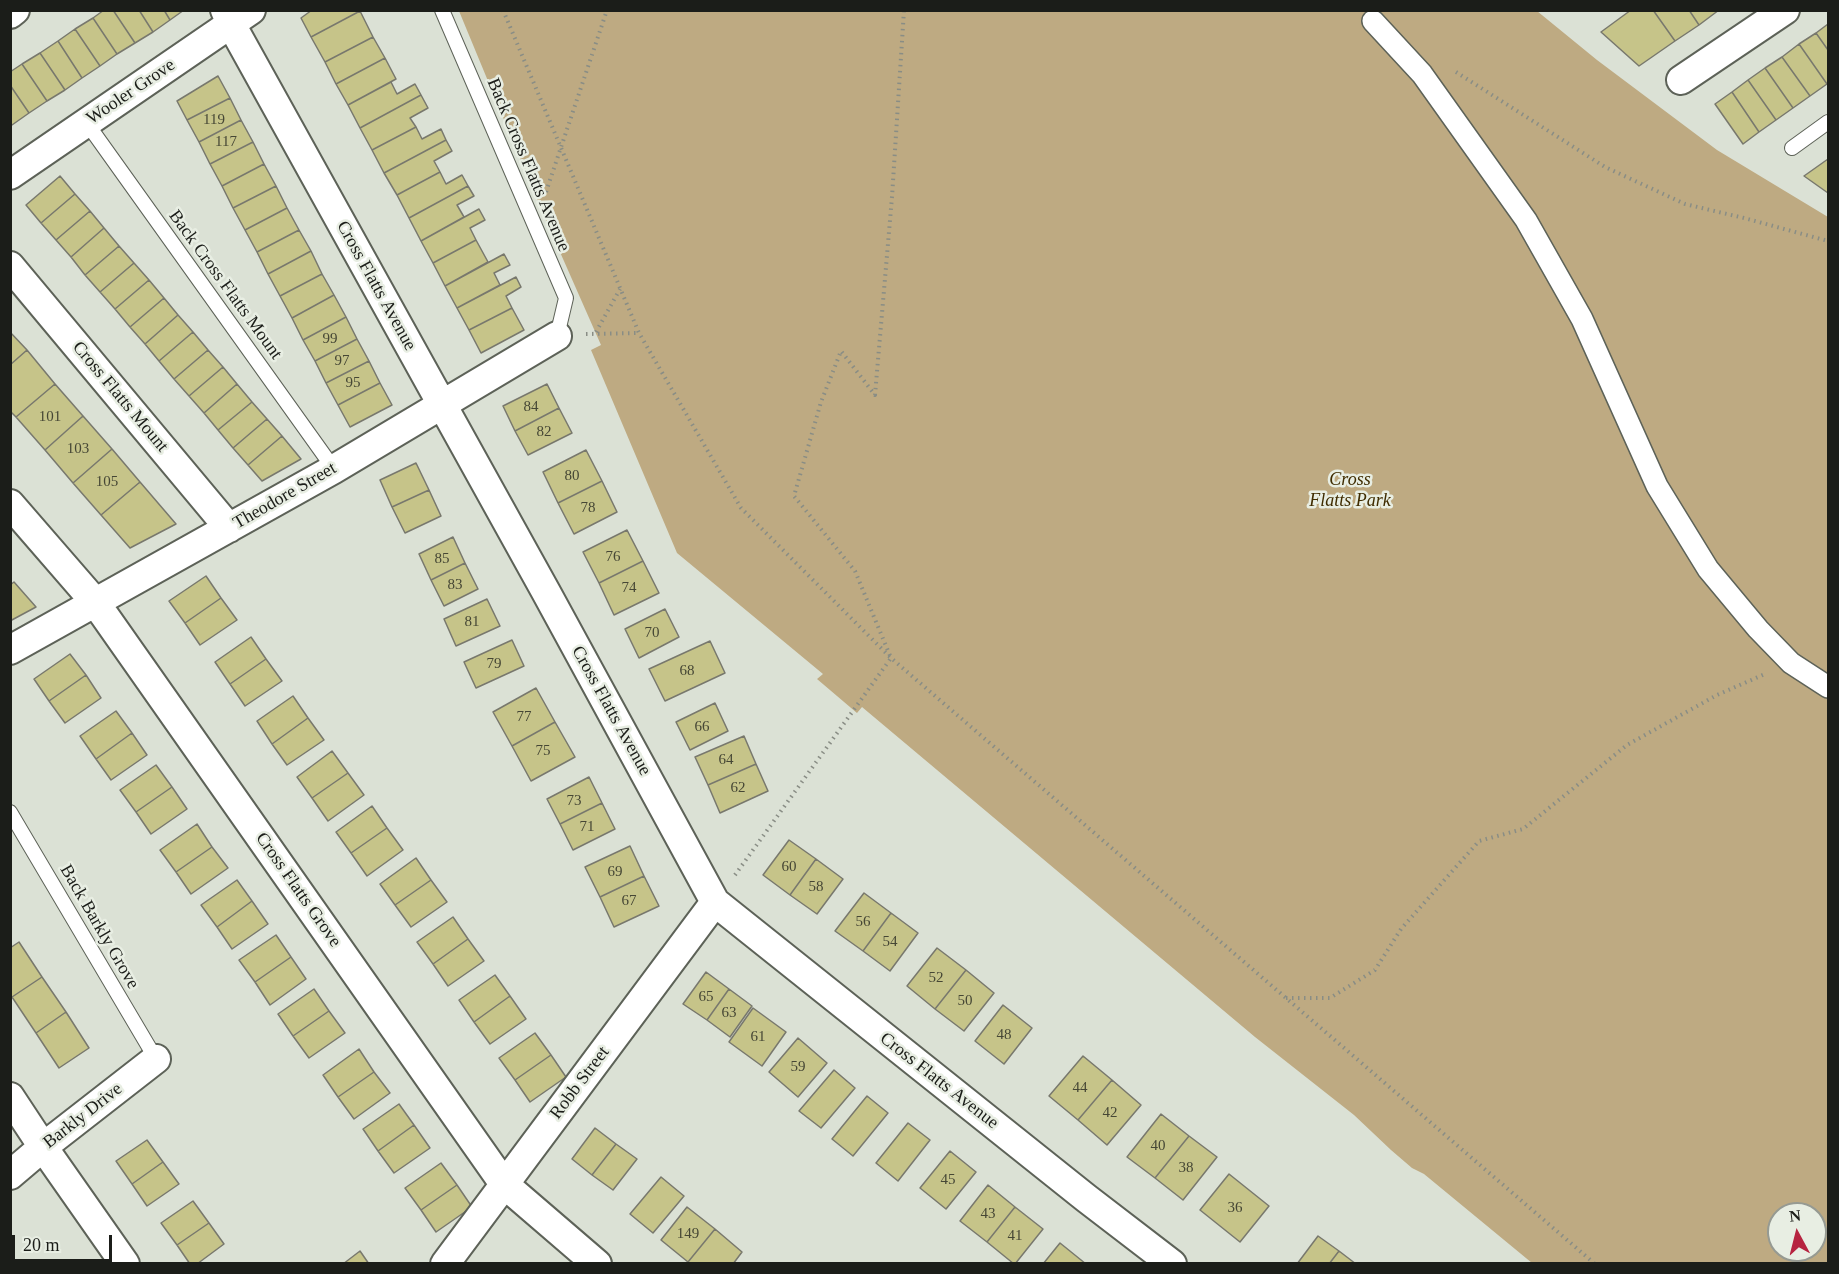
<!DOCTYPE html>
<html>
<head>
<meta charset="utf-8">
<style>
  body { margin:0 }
  #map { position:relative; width:1839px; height:1274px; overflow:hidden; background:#dbe1d5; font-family:"Times New Roman",serif }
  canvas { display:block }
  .frame { position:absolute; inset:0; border:12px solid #1b1d19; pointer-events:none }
  .north { position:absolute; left:1767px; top:1202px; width:60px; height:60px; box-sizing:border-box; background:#e8eee3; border:2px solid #969a92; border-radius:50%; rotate:353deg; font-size:16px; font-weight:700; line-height:24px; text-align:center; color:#1b1d19 }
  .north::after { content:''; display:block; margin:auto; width:21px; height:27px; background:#b62440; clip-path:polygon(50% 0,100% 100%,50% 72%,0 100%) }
  .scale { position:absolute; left:12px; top:1235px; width:100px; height:27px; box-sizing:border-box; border:3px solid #1b1d19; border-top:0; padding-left:8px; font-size:18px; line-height:21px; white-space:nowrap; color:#1b1d19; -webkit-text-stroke:4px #e8eee3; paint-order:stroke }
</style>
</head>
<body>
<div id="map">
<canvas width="1839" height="1274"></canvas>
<div class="frame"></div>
<div class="north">N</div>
<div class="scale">20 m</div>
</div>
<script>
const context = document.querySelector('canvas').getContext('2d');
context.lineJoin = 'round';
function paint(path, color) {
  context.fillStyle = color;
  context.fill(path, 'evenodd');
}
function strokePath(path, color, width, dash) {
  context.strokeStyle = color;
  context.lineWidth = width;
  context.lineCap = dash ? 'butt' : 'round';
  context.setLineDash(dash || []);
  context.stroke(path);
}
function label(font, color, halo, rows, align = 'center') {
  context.font = font + ' "Times New Roman",serif';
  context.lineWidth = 5;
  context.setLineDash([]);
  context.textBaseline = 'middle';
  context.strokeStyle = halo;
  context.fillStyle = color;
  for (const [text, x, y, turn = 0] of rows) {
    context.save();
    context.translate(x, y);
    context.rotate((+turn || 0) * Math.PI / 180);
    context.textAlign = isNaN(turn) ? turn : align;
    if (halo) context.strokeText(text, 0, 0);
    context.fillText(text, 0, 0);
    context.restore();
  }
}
paint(new Path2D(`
  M459 11H1537L1597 60 1717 150 1828 217V1263H1532L1424 1174 1412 1168 1391 1150 1354 1115 1255 1037 862 707 857 713 817 679 823 674 677 553 591 350 601 345 541 209ZM1779 1214H1815V1250H1779Z`), '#beaa82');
const building = new Path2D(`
  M104 10H113L135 43 117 54 93 18Z
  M113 10H139L153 32 135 43Z
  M139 10H164L170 20 153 32Z
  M164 10H184L170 20Z
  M312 10H359L360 11 311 37 301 18Z
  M1631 10H1653L1675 41 1639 66 1601 32Z
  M1653 10H1689L1699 25 1675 41Z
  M1689 10H1719L1699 25Z
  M360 11 373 37 325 62 311 37Z
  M93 18 117 54 100 66 75 29Z
  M1828 24V50L1816 33Z
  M75 29 100 66 82 78 58 41Z
  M1816 33 1828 50V83L1827 84 1799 44Z
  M373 37 385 58 336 84 325 62Z
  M58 41 82 78 65 90 40 53Z
  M1799 44 1827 84 1810 96 1782 57Z
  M40 53 65 90 47 101 22 64Z
  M1782 57 1810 96 1793 108 1765 68Z
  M385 58 396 79 348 105 336 84Z
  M22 64 47 101 29 113 10 85V72Z
  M1765 68 1793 108 1776 120 1748 80Z
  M218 76 230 98 187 120 177 101Z
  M1748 80 1776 120 1759 132 1732 92Z
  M391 82 397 94 415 84 421 95 360 128 348 105Z
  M10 85 29 113 12 125 10 123Z
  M1732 92 1759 132 1743 144 1715 104Z
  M421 95 428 108 410 118 416 127 372 150 360 128Z
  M230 98 241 120 199 142 187 120Z
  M241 120 253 142 210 164 199 142Z
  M416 127 422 139 441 129 446 140 384 173 372 150Z
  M446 140 452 151 434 161 440 172 397 195 384 173Z
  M253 142 264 164 222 186 210 164Z
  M1828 159V193L1804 176Z
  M264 164 276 186 233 208 222 186Z
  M440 172 446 184 462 175 468 186 409 218 397 195Z
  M60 176 75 194 41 223 26 205Z
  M276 186 287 208 245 230 233 208Z
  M468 186 474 196 457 205 464 217 421 241 409 218Z
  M75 194 90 211 56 240 41 223Z
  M287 208 299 230 257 252 245 230Z
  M479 209 485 220 470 228 476 240 433 263 421 241Z
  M90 211 104 228 71 257 56 240Z
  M104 228 119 246 85 275 71 257Z
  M299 230 311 251 268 274 257 252Z
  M476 240 488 262 445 286 433 263Z
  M119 246 134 263 100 292 85 275Z
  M311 251 322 274 280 296 268 274Z
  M504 254 510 265 494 273 500 285 457 308 445 286Z
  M134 263 149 280 115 309 100 292Z
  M322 274 334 295 292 318 280 296Z
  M516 277 521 287 506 296 512 308 469 330 457 308Z
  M149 280 164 298 130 327 115 309Z
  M334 295 346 317 303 340 292 318Z
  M164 298 178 315 145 344 130 327Z
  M512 308 524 330 481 353 469 330Z
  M178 315 193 332 159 361 145 344Z
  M346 317 357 339 315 361 303 340Z
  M10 332 27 350 10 365Z
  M193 332 208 350 174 379 159 361Z
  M357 339 369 361 326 383 315 361Z
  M27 350 55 384 16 417 10 411V365Z
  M208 350 223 367 189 396 174 379Z
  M369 361 380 383 338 405 326 383Z
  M223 367 237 384 204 413 189 396Z
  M380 383 392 405 350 427 338 405Z
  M55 384 83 416 45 450 16 417Z
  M237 384 252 402 218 430 204 413Z
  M547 384 559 408 515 431 503 406Z
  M252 402 267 419 233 448 218 430Z
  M559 408 572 433 528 455 515 431Z
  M83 416 112 449 73 483 45 450Z
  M267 419 282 436 248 465 233 448Z
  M282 436 301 459 262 481 248 465Z
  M112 449 140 482 101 515 73 483Z
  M586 450 602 481 558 503 543 472Z
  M416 463 429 490 392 507 380 480Z
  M602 481 617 512 574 534 558 503Z
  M140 482 176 524 130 548 101 515Z
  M429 490 441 516 405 533 392 507Z
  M627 530 643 561 599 583 583 552Z
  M453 537 465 563 431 580 419 554Z
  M643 561 659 593 614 615 599 583Z
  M465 563 478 589 444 606 431 580Z
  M206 576 221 598 185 623 169 601Z
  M14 582 36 607 10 621V585Z
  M221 598 237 620 200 645 185 623Z
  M487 599 500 626 456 646 444 619Z
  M665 609 679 637 639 658 625 629Z
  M251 637 266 659 230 684 215 662Z
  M512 640 524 666 476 688 464 662Z
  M710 641 725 673 665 701 649 669Z
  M70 654 86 675 49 701 34 679Z
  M266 659 282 681 245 706 230 684Z
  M86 675 101 698 65 723 49 701Z
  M536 688 555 722 512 746 493 712Z
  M293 696 308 718 272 744 257 721Z
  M715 703 728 731 690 750 676 722Z
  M116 711 132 733 96 759 80 736Z
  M308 718 324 740 287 765 272 744Z
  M555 722 575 757 531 781 512 746Z
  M132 733 147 755 111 780 96 759Z
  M744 736 756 764 708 785 695 757Z
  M332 751 348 773 312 798 297 777Z
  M756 764 768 791 720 813 708 785Z
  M156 765 172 787 136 812 120 790Z
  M348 773 364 795 328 821 312 798Z
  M589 777 602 803 560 824 547 799Z
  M172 787 187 809 151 834 136 812Z
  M602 803 615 829 573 850 560 824Z
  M372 806 387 828 351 853 336 832Z
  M197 824 212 847 176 872 160 850Z
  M387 828 403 850 367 876 351 853Z
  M789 840 816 859 790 895 763 875Z
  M630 846 644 876 600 897 585 867Z
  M212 847 228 868 191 894 176 872Z
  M416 858 431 880 395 905 380 884Z
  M816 859 843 879 817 914 790 895Z
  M644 876 659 906 614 927 600 897Z
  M237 880 252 901 217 927 201 905Z
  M431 880 447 902 411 927 395 905Z
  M864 893 891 913 863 951 835 931Z
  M252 901 268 924 232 949 217 927Z
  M891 913 918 933 890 971 863 951Z
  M453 917 468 939 433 964 417 942Z
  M276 935 291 957 255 982 239 960Z
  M468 939 484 961 448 986 433 964Z
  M19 942 42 977 12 997 10 995V948Z
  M937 948 966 970 935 1009 907 986Z
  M291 957 306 979 270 1005 255 982Z
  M966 970 994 993 964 1031 935 1009Z
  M706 972 729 989 707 1020 683 1004Z
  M495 975 510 996 474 1022 459 1000Z
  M42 977 66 1012 36 1033 12 997Z
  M314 989 329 1011 293 1036 278 1014Z
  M729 989 752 1006 730 1037 707 1020Z
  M510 996 526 1019 490 1044 474 1022Z
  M1003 1005 1032 1028 1004 1064 975 1041Z
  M753 1008 786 1032 762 1066 729 1042Z
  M329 1011 345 1033 309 1058 293 1036Z
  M66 1012 89 1048 59 1068 36 1033Z
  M535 1033 551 1055 515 1080 499 1058Z
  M798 1038 827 1063 798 1097 769 1072Z
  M359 1049 374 1072 338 1097 323 1075Z
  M551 1055 566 1077 530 1102 515 1080Z
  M1083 1056 1112 1080 1078 1120 1049 1096Z
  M834 1070 855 1088 821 1128 799 1111Z
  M374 1072 390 1093 354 1119 338 1097Z
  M1112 1080 1141 1105 1107 1145 1078 1120Z
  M867 1096 888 1113 853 1156 832 1139Z
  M399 1104 414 1125 378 1151 363 1129Z
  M1161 1114 1189 1136 1155 1178 1127 1157Z
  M908 1123 930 1140 898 1181 876 1163Z
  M414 1125 430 1148 394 1173 378 1151Z
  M595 1128 616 1144 592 1175 572 1159Z
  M1189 1136 1217 1157 1183 1200 1155 1178Z
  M147 1140 163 1162 132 1184 116 1161Z
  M616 1144 637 1159 613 1190 592 1175Z
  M950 1151 976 1172 946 1209 920 1188Z
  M163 1162 179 1184 147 1206 132 1184Z
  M441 1163 457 1185 421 1210 405 1188Z
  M1229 1174 1269 1206 1240 1242 1200 1210Z
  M661 1177 684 1196 653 1233 630 1214Z
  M457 1185 472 1207 436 1232 421 1210Z
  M988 1185 1015 1207 987 1242 960 1221Z
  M193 1201 209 1223 177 1245 161 1223Z
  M687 1207 715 1229 688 1262 661 1240Z
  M1015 1207 1043 1229 1015 1264H1014L987 1242Z
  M209 1223 224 1244 197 1264H190L177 1245Z
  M715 1229 742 1252 733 1264H689L688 1262Z
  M1318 1236 1339 1251 1329 1264H1297Z
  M1060 1243 1086 1264H1043Z
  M360 1251 369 1264H343Z
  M1339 1251 1356 1264H1329Z`);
paint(building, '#c6c489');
strokePath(building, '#78786d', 1.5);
const service = new Path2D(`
  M442 10 566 298 557 336
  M86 122 334 469
  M1792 148 1828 122
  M10 812 156 1059`);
const pedestrian = new Path2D(`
  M1373 21 1422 74 1526 220 1582 319 1657 486 1708 569 1758 629 1791 663 1828 687`);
const minor = new Path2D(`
  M225 10 231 24 546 592 715 902 1086 1198 1172 1264
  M10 14 15 10
  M1681 80 1785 10
  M10 175 251 10
  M10 266 229 528
  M10 504 95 602 504 1184 597 1264
  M10 650 334 469 557 336
  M10 1097 43 1147 125 1264
  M10 1175 43 1147 156 1059
  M445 1264 715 902`);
strokePath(service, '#5d6258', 16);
strokePath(pedestrian, '#5d6258', 24);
strokePath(minor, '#5d6258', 32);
strokePath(new Path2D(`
  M503 10 639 333 741 508 891 658 1595 1264
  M1456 72 1605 167 1685 204 1744 218 1828 241
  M546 192 607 10
  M596 332 620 289
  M586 334 639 333
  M735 875 891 658 855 571 794 496 821 402 841 351 875 395 892 197 904 10
  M1286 998H1330L1375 970 1401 929 1479 841 1523 829 1627 745 1717 695 1765 674`), '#898d85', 4, [1.5, 4.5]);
strokePath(service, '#fff', 14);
strokePath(pedestrian, '#fff', 21);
strokePath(minor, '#fff', 28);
label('15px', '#464735', null, [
  ["119",214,120],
  ["117",226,142],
  ["99",330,339],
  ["97",342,361],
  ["95",353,383],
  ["84",531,407],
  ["101",50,417],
  ["82",544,432],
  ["103",78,449],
  ["80",572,476],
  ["105",107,482],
  ["78",588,508],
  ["76",613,557],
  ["85",442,559],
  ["83",455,585],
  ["74",629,588],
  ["81",472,622],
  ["70",652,633],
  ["79",494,664],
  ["68",687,671],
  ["77",524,717],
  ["66",702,727],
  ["75",543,751],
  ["64",726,760],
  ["62",738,788],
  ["73",574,801],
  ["71",587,827],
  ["60",789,867],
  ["69",615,872],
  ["58",816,887],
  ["67",629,901],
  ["56",863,922],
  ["54",890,942],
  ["52",936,978],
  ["65",706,997],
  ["50",965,1001],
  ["63",729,1013],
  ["48",1004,1035],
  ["61",758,1037],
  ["59",798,1067],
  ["44",1080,1088],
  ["42",1110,1113],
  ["40",1158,1146],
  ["38",1186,1168],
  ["45",948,1180],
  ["36",1235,1208],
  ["43",988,1214],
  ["149",688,1234],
  ["41",1015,1236]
]);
label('18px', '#1b1d19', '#e8eee3', [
  ["Wooler Grove",131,92,-34],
  ["Back Cross Flatts Avenue",528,165,67],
  ["Back Cross Flatts Mount",225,285,54],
  ["Cross Flatts Avenue",376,286,61],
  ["Cross Flatts Mount",120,397,50],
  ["Theodore Street",285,496,-30],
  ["Cross Flatts Avenue",611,711,61],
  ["Cross Flatts Grove",298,890,55],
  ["Back Barkly Grove",99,927,60],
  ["Cross Flatts Avenue",939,1081,38],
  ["Robb Street",580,1083,-53],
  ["Barkly Drive",83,1116,-38]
]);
label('italic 18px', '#3f2c00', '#e8eee3', [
  ["Cross",1350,480],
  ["Flatts Park",1350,501]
]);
</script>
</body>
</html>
